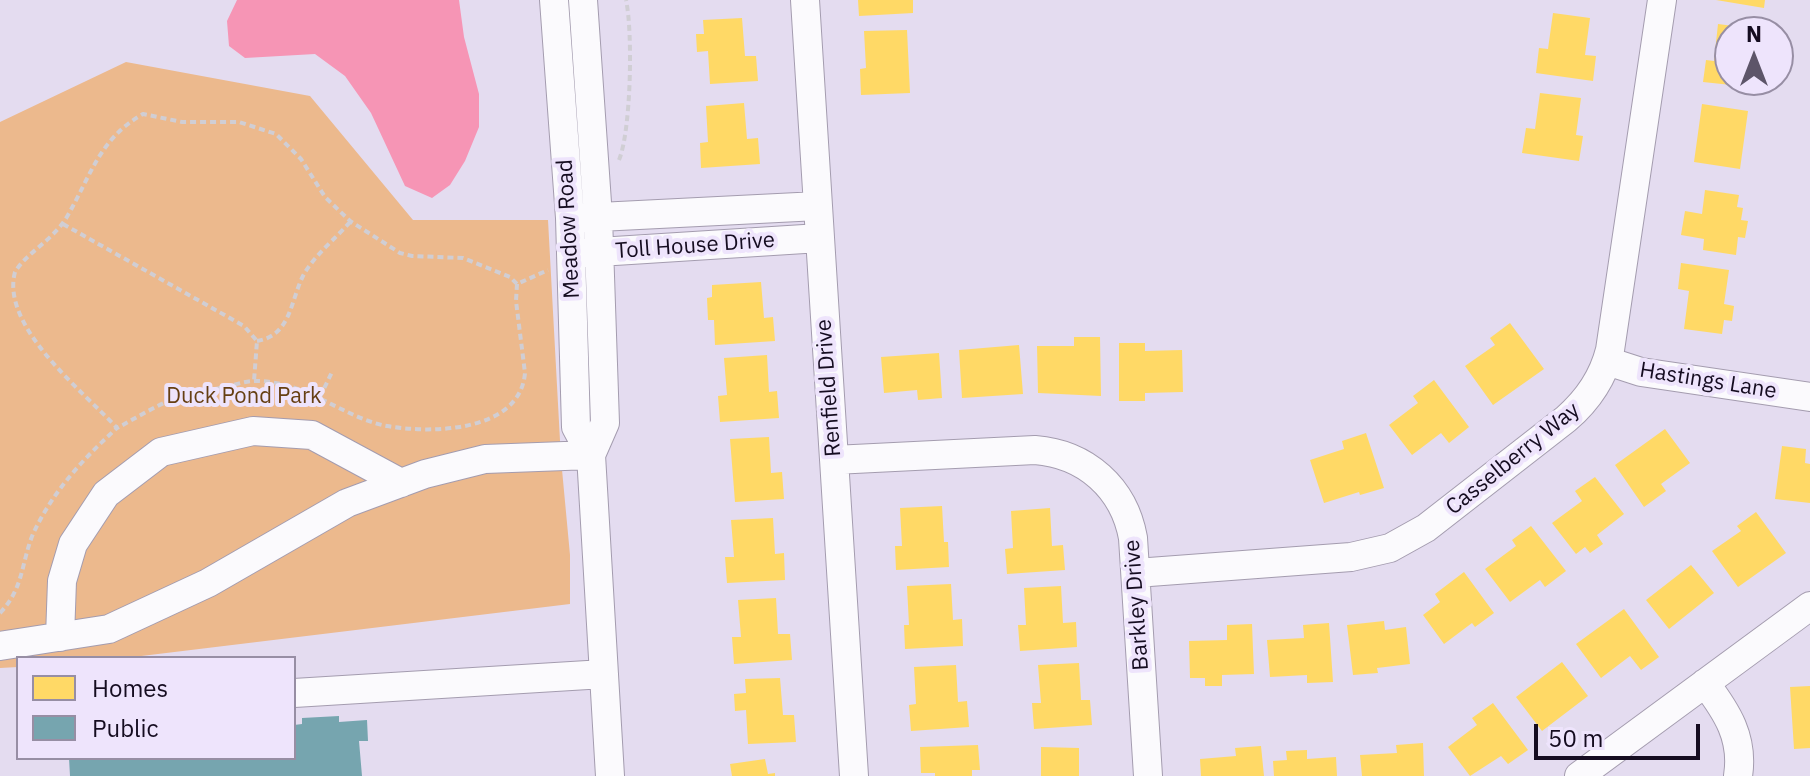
<!DOCTYPE html>
<html>
<head>
<meta charset="utf-8">
<style>
  body { margin:0 }
  #map { position:relative; width:1810px; height:776px; overflow:hidden; background:#e4dcf0; font-family:"IBM Plex Sans",sans-serif }
  canvas { display:block }
  .legend { position:absolute; left:16px; top:656px; width:280px; height:104px; box-sizing:border-box; background:#eee4fc; border:2px solid #978ea4; margin:0; padding:10px 14px; list-style:none; font-size:24px; color:#150c20 }
  .legend li { display:flex; align-items:center; gap:16px; height:40px }
  .legend b { width:40px; border:2px solid #978ea4 }
  .north { position:absolute; left:1714px; top:16px; width:80px; height:80px; box-sizing:border-box; background:#eee4fc; border:2px solid #978ea4; border-radius:50%; rotate:0deg; font-size:22px; font-weight:700; line-height:32px; text-align:center; color:#150c20 }
  .north::after { content:''; display:block; margin:auto; width:28px; height:36px; background:#5d5569; clip-path:polygon(50% 0,100% 100%,50% 72%,0 100%) }
  .scale { position:absolute; left:1534px; top:724px; width:166px; height:36px; box-sizing:border-box; border:4px solid #150c20; border-top:0; padding-left:10px; font-size:24px; line-height:28px; white-space:nowrap; color:#150c20; -webkit-text-stroke:6px #eee4fc; paint-order:stroke }
</style>
</head>
<body>
<div id="map">
<canvas width="1810" height="776"></canvas>
<ul class="legend">
<li><b style="height:22px;background:#ffd966"></b>Homes</li>
<li><b style="height:22px;background:#76a5af"></b>Public</li>
</ul>
<div class="north">N</div>
<div class="scale">50 m</div>
</div>
<script>
const context = document.querySelector('canvas').getContext('2d');
context.lineJoin = 'round';
function paint(path, color) {
  context.fillStyle = color;
  context.fill(path, 'evenodd');
}
function strokePath(path, color, width, dash) {
  context.strokeStyle = color;
  context.lineWidth = width;
  context.lineCap = dash ? 'butt' : 'round';
  context.setLineDash(dash || []);
  context.stroke(path);
}
function label(font, color, halo, rows, align = 'center') {
  context.font = font + ' "IBM Plex Sans",sans-serif';
  context.lineWidth = 8;
  context.setLineDash([]);
  context.textBaseline = 'middle';
  context.strokeStyle = halo;
  context.fillStyle = color;
  for (const [text, x, y, turn = 0] of rows) {
    context.save();
    context.translate(x, y);
    context.rotate((+turn || 0) * Math.PI / 180);
    context.textAlign = isNaN(turn) ? turn : align;
    if (halo) context.strokeText(text, 0, 0);
    context.fillText(text, 0, 0);
    context.restore();
  }
}
paint(new Path2D(`
  M126 62 310 96 413 220H548L561 459 570 555V604L125 658H18V667L0 668V122Z`), '#ecb98d');
paint(new Path2D(`
  M237 0H459L464 37 479 94V127L465 161 450 185 432 198 405 186 371 113 345 76 315 54 245 58 229 46 227 21Z`), '#f695b5');
paint(new Path2D(`
  M858 0H913V13L859 16Z
  M1716 0H1765L1764 8Z
  M1553 13 1590 18 1585 55 1596 56 1593 81 1536 73 1539 48 1548 49Z
  M742 18 745 56H756L758 81 710 84 708 51 697 52 696 34H704L703 20Z
  M1718 24 1757 29V32H1730V80H1751L1750 87 1703 82 1706 60 1714 61Z
  M907 30 910 93 861 95 860 69 866 68 864 31Z
  M1540 93 1581 98 1576 135 1583 136 1579 161 1522 153 1526 128 1535 129Z
  M744 103 747 139 758 138 760 164 701 168 700 143 708 142 706 106Z
  M1702 104 1748 111 1740 169 1694 162Z
  M1705 190 1739 195 1737 207 1743 208 1741 220 1748 221 1745 238 1738 237 1736 255 1703 250 1704 239 1681 235 1685 211 1702 214Z
  M1681 263 1729 270 1724 304 1734 306 1732 321 1724 320 1722 334 1684 329 1689 291 1678 289Z
  M761 282 764 318 773 317 775 341 715 345 714 320H708L707 298 712 297V285Z
  M1510 323 1544 369 1493 405 1465 366 1495 345 1490 338Z
  M1074 337H1100L1101 396 1038 393 1037 346H1074Z
  M1119 343H1145V351L1182 350 1183 392 1145 393V401H1119Z
  M1019 345 1023 394 962 398 959 350Z
  M939 353 942 398 918 400 917 390 884 393 881 357Z
  M767 355 769 392 777 391 779 418 720 422 718 396 727 395 724 358Z
  M1434 380 1469 427 1449 443 1441 433 1412 455 1389 425 1418 403 1413 396Z
  M1665 429 1690 463 1661 484 1666 491 1644 507 1615 465Z
  M1366 433 1384 488 1360 495 1359 492 1324 503 1310 460 1344 449 1342 441Z
  M769 437 771 473 782 472 784 499 735 502 730 439Z
  M1782 446 1806 449 1805 463 1810 464V503L1775 499Z
  M1595 477 1624 514 1597 535 1603 544 1590 553 1585 547 1576 554 1552 523 1582 501 1575 491Z
  M942 506 944 542H948L949 567 896 570 895 546H902L900 508Z
  M1050 508 1052 546 1063 545 1065 570 1007 574 1005 549 1013 548 1011 511Z
  M1756 512 1786 553 1738 587 1712 551 1741 531 1737 526Z
  M773 518 775 554 784 553 785 580 727 583 725 557H734L731 520Z
  M1531 526 1566 571 1545 587 1540 580 1510 602 1485 569 1516 546 1512 540Z
  M1691 565 1714 593 1669 629 1646 600Z
  M1464 572 1494 613 1475 627 1472 623 1444 644 1423 615 1440 602 1435 594Z
  M951 584 953 620 962 619 963 646 905 649 904 625H909L907 586Z
  M1061 586 1063 623 1076 622 1077 647 1020 651 1018 625H1026L1024 588Z
  M776 598 778 634H790L792 660 734 664 732 637H741L738 600Z
  M1624 609 1659 657 1641 670 1630 656 1601 678 1576 644Z
  M1384 621 1385 630 1406 627 1410 664 1377 668 1378 673 1353 675 1347 625Z
  M1329 623 1333 682 1307 683V675L1270 677 1267 640 1304 638 1303 625Z
  M1252 624 1254 674 1222 675V686H1205V678H1190L1189 641 1227 640V625Z
  M1562 662 1588 696 1542 731 1516 697Z
  M1079 663 1081 700H1090L1092 725 1034 729 1032 703H1041L1038 665Z
  M956 665 958 702 967 701 969 727 911 731 909 705 916 704 914 667Z
  M780 678 783 715H794L796 742 748 744 746 710 735 711 734 694 746 693 745 679Z
  M1810 686V748L1794 749 1790 687Z
  M1493 703 1528 750 1508 764 1501 756 1470 776 1448 747 1477 725 1472 718Z
  M1423 743 1424 776H1362L1360 755 1397 753 1396 745Z
  M978 745 980 770H972V776H935V773H921L920 747Z
  M1261 746 1264 776H1201L1200 759 1236 756 1235 748Z
  M1041 747 1079 748V776H1041Z
  M1307 750V759L1336 757 1337 776H1274L1273 761 1287 760 1286 751Z
  M765 759 768 774 775 773V776H732L730 764Z`), '#ffd966');
paint(new Path2D(`
  M339 716V722L367 720 368 741H359L362 776H70L69 758H294V725L302 724V718Z`), '#76a5af');
const minor = new Path2D(`
  M554 0 570 218 576 427 591 455 610 776
  M583 0 598 217 605 423 591 455
  M805 0 854 776
  M579 218 818 206
  M583 253 820 238
  M1607 361 1641 372 1810 397
  M834 460 1035 450C1086 454 1124 488 1133 538L1148 776
  M1136 573 1351 557 1390 548 1426 528 1566 419C1588 400 1603 378 1610 350L1662 0
  M60 637 62 581 73 544 106 494 161 452 253 431 312 435 401 483
  M0 646 109 629 208 583 347 503 425 474 485 459 591 455
  M1705 683C1727 712 1744 738 1738 776
  M294 693 604 674
  M1579 776 1810 606`);
strokePath(minor, '#a49caf', 30);
strokePath(new Path2D(`
  M619 160C631 131 633 32 626 0
  M63 224 244 326 257 341 254 381
  M517 284 516 301 525 373C520 432 432 434 387 426 343 418 307 381 255 381 245 381 234 385 225 387 211 390 196 391 183 395 160 403 138 417 117 428 84 392 0 327 15 272 27 252 54 240 68 215 91 175 100 138 143 114L182 122H239L276 134 301 159 325 197 350 221 400 253 412 256 463 258 510 277 517 284 548 270
  M257 341C292 335 290 300 304 274 315 255 336 238 350 222
  M320 397 332 372
  M0 613C24 588 21 563 33 534 53 491 83 459 117 428`), '#d0ced4', 4, [6, 4]);
strokePath(minor, '#fbfafd', 28);
label('22px', '#150c20', '#eee4fc', [
  ["Meadow Road",569,229,-93],
  ["Toll House Drive",695,246,-4],
  ["Hastings Lane",1708,381,9],
  ["Renfield Drive",829,388,-94],
  ["Casselberry Way",1513,459,-39],
  ["Barkley Drive",1137,605,-94]
]);
label('22px', '#663f13', '#eee4fc', [
  ["Duck Pond Park",244,397]
]);
</script>
</body>
</html>
